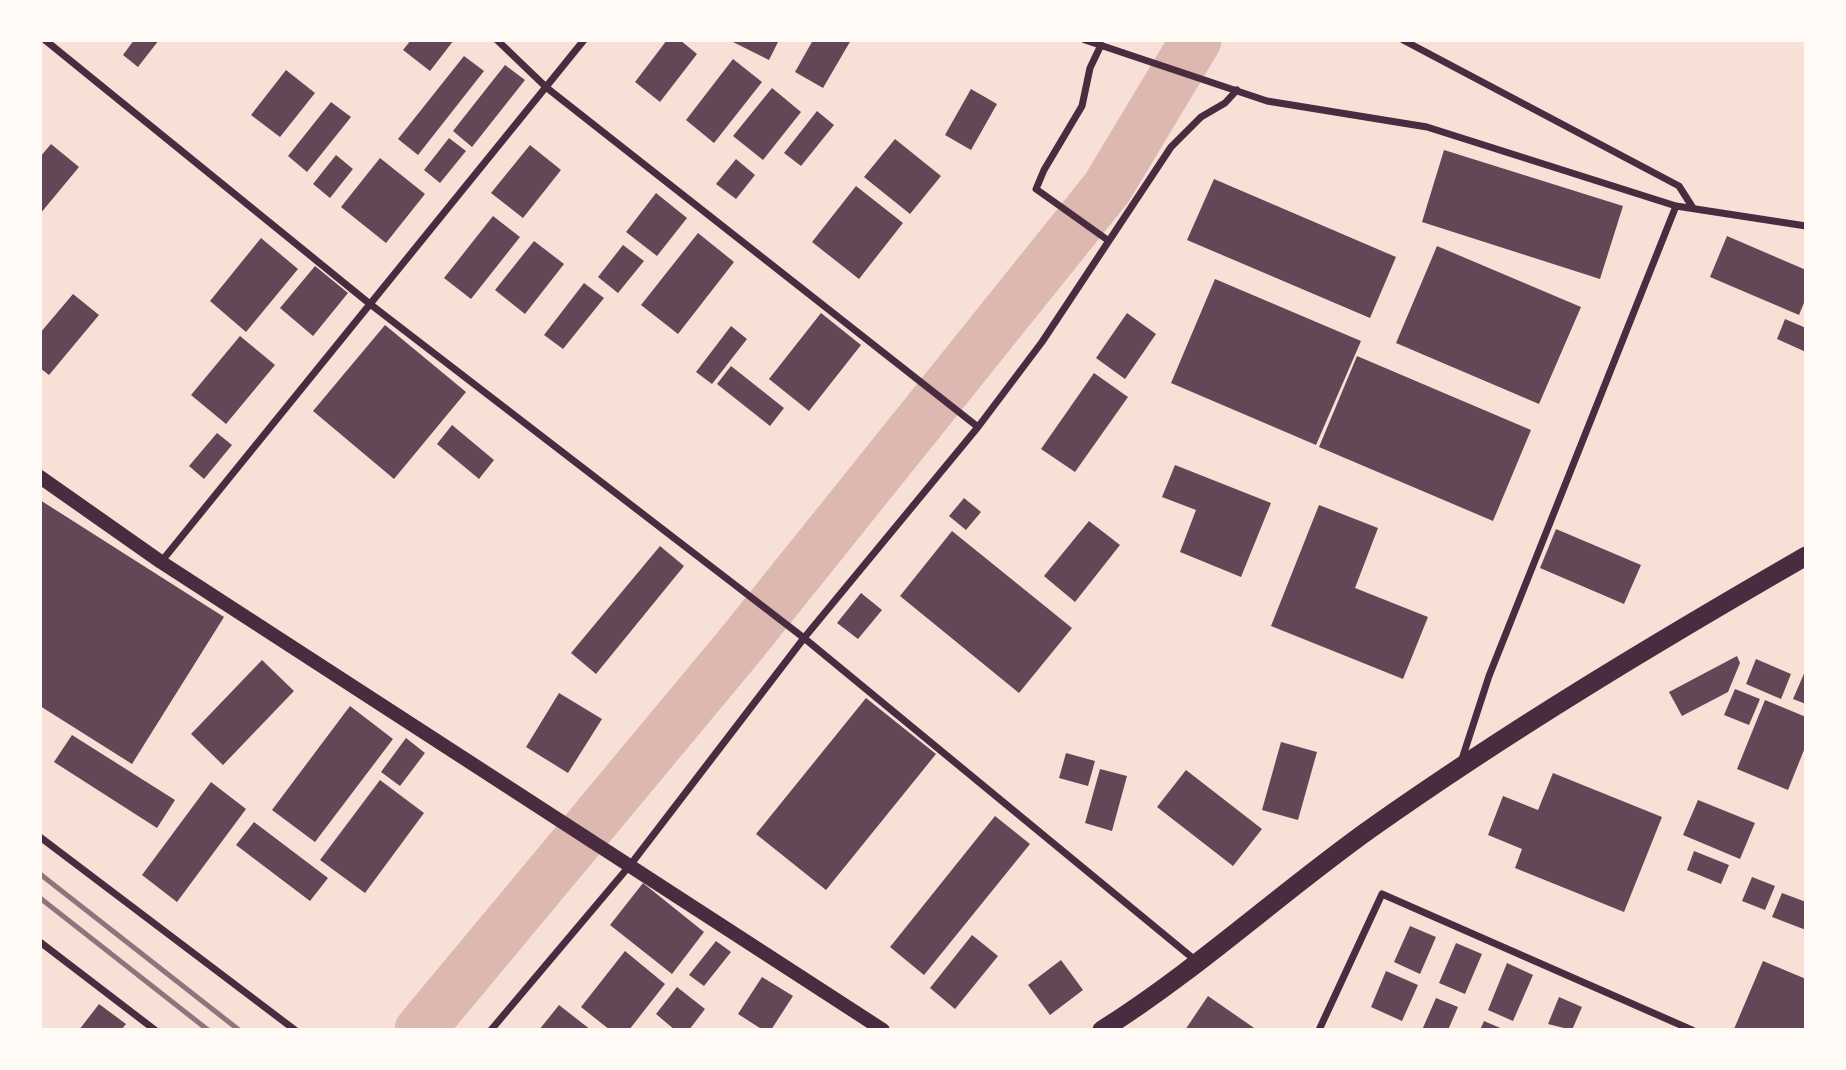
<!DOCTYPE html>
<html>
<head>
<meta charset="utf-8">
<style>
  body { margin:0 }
  #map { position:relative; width:1846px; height:1070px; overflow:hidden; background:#f7e1d7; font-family:"PT Sans Narrow",sans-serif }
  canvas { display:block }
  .frame { position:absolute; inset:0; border:42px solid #fffaf5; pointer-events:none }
</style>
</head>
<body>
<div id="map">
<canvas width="1846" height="1070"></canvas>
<div class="frame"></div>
</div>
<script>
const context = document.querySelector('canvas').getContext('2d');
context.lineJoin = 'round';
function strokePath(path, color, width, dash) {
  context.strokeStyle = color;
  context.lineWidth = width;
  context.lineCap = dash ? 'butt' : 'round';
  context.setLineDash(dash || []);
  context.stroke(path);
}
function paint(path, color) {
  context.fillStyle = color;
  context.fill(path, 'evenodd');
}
strokePath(new Path2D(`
  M420 1030 741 644 1107 188 1196 40`), '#dcb8b0', 51);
paint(new Path2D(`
  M134 40H159L138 67 123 55Z
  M411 40H454L430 71 403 50Z
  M667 40H680L697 54 660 102 635 82Z
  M729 40H779L769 60Z
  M813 40H851L823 88 795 72Z
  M464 56 484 71 418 155 398 139Z
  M733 59 762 82 714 143 686 120Z
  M505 65 525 80 472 147 453 131Z
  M286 70 315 93 280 137 251 115Z
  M772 88 801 112 763 160 733 136Z
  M971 89 997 104 971 150 945 135Z
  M331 102 351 117 307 172 288 156Z
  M817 111 834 125 801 166 784 153Z
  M449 138 466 151 440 183 424 170Z
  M895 139 941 176 910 214 864 177Z
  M51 144 79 167 40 214V157Z
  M530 145 561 170 523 218 491 193Z
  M1444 150 1623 206 1600 279 1422 222Z
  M336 155 353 169 330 198 313 184Z
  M380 158 425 194 386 243 341 207Z
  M736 159 755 175 736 199 716 184Z
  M1214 179 1396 257 1370 318 1187 240Z
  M856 186 903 223 859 279 812 242Z
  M656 193 687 218 657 256 626 232Z
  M493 216 520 237 471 299 444 278Z
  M698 233 734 262 678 334 641 305Z
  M1727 236 1806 270V298L1799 315 1710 277Z
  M261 238 298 269 246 332 210 301Z
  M534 241 564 264 525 314 495 290Z
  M623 245 644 261 618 293 598 277Z
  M1437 246 1581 307 1539 404 1396 343Z
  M315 266 348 293 313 336 280 308Z
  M1215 279 1361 341 1316 445 1171 383Z
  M584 283 604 298 563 349 544 335Z
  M73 294 99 315 49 375 40 368V333Z
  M821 313 861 345 809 411 769 379Z
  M1127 313 1156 334 1125 379 1096 358Z
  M1785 319 1806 328V352L1777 339Z
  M385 325 466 392 394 479 313 411Z
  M731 326 747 339 712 384 696 372Z
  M240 336 275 365 226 424 191 395Z
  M1357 356 1531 430 1493 521 1319 447Z
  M731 366 784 408 770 426 717 384Z
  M1094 373 1128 397 1075 472 1041 449Z
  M452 425 494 460 479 479 437 444Z
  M217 433 232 445 204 479 189 466Z
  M1175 465 1271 503 1241 577 1180 552 1196 510 1162 497Z
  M964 498 981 512 966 530 949 516Z
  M40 500 224 617 132 764 40 706Z
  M1319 505 1378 528 1355 588 1428 617 1403 679 1271 626Z
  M1089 521 1120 545 1075 602 1044 576Z
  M1556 529 1641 565 1624 604 1540 568Z
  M952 531 1072 628 1019 693 900 596Z
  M660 546 684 566 596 674 571 653Z
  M861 593 882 610 858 639 837 623Z
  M1737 656 1740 663 1728 692 1682 716 1669 692Z
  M1756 659 1791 674 1781 699 1746 684Z
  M262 660 294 691 223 765 191 734Z
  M1806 669V704L1793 699Z
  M1735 689 1760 699 1749 725 1724 715Z
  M559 693 602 719 568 773 526 747Z
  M866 698 936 754 826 890 756 834Z
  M1765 700 1806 717V745L1788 790 1737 769Z
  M350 706 393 739 315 842 272 810Z
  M72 735 175 800 157 828 54 762Z
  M406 738 425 753 400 786 381 772Z
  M1281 742 1317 752 1298 820 1262 810Z
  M1066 753 1095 761 1088 786 1059 778Z
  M1100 769 1127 776 1112 831 1085 823Z
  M1186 770 1262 829 1233 866 1157 807Z
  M1553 773 1662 817 1624 912 1515 868 1522 849 1488 835 1503 796 1538 810Z
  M380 780 424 813 365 893 320 860Z
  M211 782 246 809 177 902 142 875Z
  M1698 800 1755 823 1740 859 1683 835Z
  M995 816 1030 844 924 975 890 947Z
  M254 822 328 878 310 901 236 845Z
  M1694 851 1729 865 1721 884 1687 870Z
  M1752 877 1775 886 1765 910 1742 901Z
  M643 883 704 932 672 974 610 925Z
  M1782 893 1806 902V930L1772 917Z
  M1410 926 1436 937 1420 974 1394 962Z
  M972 935 998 956 955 1009 930 988Z
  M716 941 731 952 704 986 689 975Z
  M1456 943 1482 954 1465 994 1439 983Z
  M625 951 665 984 629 1030H610L581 1007Z
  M1061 960 1083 990 1050 1015 1028 985Z
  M1763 961 1806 979V1030L1734 1029Z
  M1507 963 1533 975 1513 1021 1488 1010Z
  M1386 971 1418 985 1402 1021 1371 1007Z
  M762 977 793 996 771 1030H763L738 1014Z
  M677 987 705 1009 689 1030H675L656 1014Z
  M1208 996 1257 1030H1185Z
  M1559 997 1582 1007 1572 1030 1548 1024Z
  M1436 998 1458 1007 1448 1030H1422Z
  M99 1004 126 1024 121 1030H79Z
  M559 1005 591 1030H539Z
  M1484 1021 1505 1030H1480Z`), '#644757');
strokePath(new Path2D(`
  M45 40 370 304 804 638 1195 960
  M497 40 547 88 978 427
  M1085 40 1267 101 1427 127 1676 206 1806 226
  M1403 40 1679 186 1693 208
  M1101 45 1090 68 1082 106 1044 170 1036 189 1109 241
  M161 562 584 40
  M1461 762 1489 676 1676 206
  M40 837 295 1030
  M40 942 155 1030
  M491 1030 631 864 804 638 978 427 1042 342 1171 147 1201 117 1225 103 1237 90
  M1319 1030 1382 894 1692 1030`), '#4a2c40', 7);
strokePath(new Path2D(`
  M40 477 161 562 883 1030`), '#4a2c40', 14);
strokePath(new Path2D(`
  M1102 1030C1197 970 1279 894 1370 829 1510 730 1657 642 1806 556`), '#4a2c40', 19);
strokePath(new Path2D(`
  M40 874 239 1030
  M40 898 208 1030`), '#8f747c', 5);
</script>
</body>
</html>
